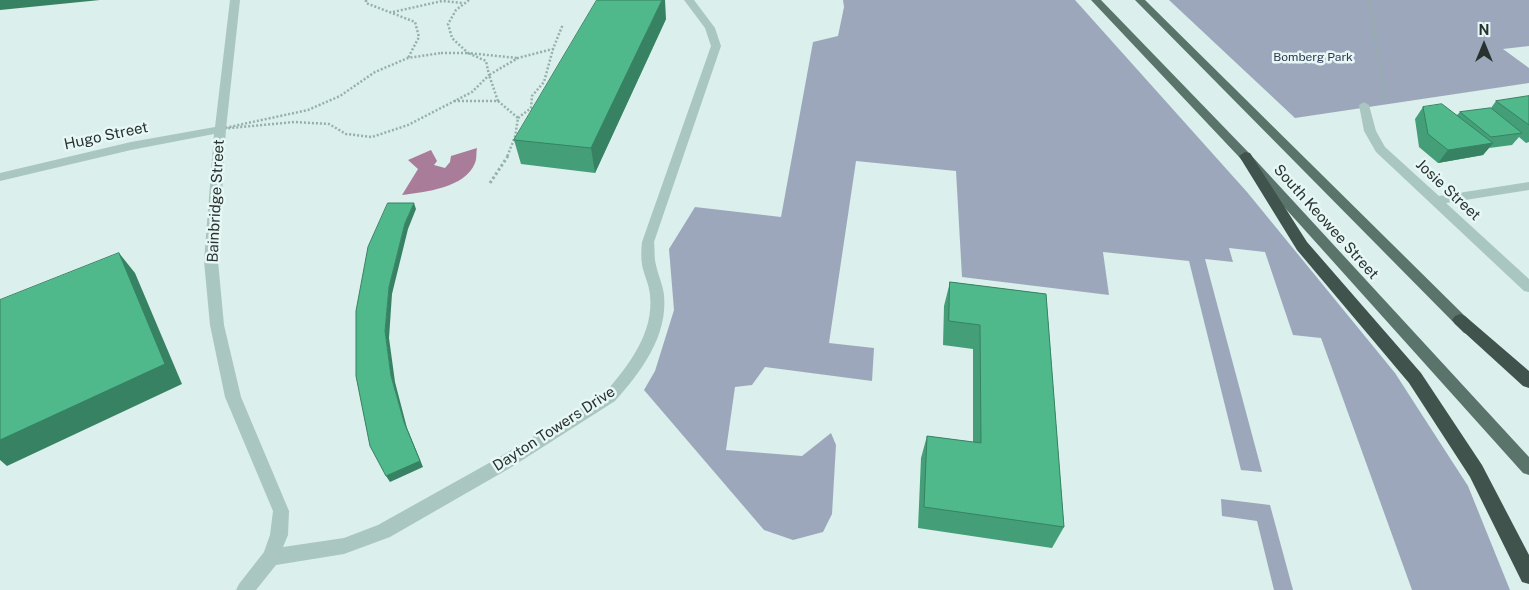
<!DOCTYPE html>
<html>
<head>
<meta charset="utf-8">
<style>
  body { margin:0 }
  #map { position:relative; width:1529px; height:590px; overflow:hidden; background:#dbefec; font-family:"Public Sans",sans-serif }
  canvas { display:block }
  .north { position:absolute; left:1459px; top:20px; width:50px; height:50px; -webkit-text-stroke:4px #e7f7f5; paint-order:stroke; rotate:0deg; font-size:14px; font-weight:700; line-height:20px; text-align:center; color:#28332f }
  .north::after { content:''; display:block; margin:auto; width:18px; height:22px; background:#28332f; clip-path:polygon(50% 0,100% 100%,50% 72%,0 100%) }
</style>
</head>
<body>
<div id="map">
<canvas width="1529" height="590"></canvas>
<div class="north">N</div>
</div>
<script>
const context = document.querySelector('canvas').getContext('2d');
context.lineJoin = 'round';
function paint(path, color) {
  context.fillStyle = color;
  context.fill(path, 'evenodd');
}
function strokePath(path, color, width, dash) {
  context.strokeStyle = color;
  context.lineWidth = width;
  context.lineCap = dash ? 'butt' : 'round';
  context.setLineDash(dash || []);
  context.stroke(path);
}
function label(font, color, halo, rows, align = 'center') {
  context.font = font + ' "Public Sans",sans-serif';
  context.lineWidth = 5;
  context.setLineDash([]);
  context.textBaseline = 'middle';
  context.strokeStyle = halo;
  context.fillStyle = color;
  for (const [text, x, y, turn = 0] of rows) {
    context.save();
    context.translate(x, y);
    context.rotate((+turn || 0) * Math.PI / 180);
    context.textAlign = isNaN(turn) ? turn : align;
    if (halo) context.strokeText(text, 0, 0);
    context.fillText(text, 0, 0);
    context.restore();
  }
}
paint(new Path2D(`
  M843 0H1075L1247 192 1395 373 1468 486 1510 590H1412L1321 338 1293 335 1265 252 1229 248 1233 262 1205 259 1262 472 1241 470 1189 261 1103 252 1109 295 962 277 956 171 856 161 829 343 874 348 872 381 765 367 752 385 735 387 726 450 802 456 831 433 836 445 832 514 823 532 793 540 764 530 644 390 655 371 674 310 669 249 695 207 781 217 813 42 838 36 844 7Z
  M1169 0H1529V46L1503 49 1529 68V83L1295 118Z
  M1221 499 1270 505 1293 590H1274L1257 521 1222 516Z`), '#9da7bc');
paint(new Path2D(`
  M477 148C476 152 477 159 475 163 465 188 425 192 402 195L418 169 408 160 431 150 437 161 434 165 445 168 450 162 451 156Z`), '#a97d99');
strokePath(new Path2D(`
  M366 0V3L415 22 419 37 408 58
  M469 0 456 10 448 24 452 38 468 53 517 58
  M1369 0 1385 96 1381 98
  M393 12 442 1 463 3
  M441 53H468L486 61 489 75 472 92 408 125 372 137 346 134 329 124 294 122 220 129 308 110 340 96 375 72 408 58Z
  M454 101H498L489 75 518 58 553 49
  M498 101 518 118 515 137 507 157
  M518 118 531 108 532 96 544 82 553 49 563 24`), '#93b1aa', 2.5, [2, 2]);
strokePath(new Path2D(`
  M490 183 508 156`), '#93b1aa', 3, [2.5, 2.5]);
paint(new Path2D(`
  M230 0H240L226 129 218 261 224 325 241 397 289 511 288 535 283 547 344 538 378 525 498 458 605 393C629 365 654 333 650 295 649 284 644 275 642 265 641 257 641 250 642 242L711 46 705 28 684 0H694L715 28 721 46 654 242C655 250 654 258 656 265 658 275 663 285 664 295 668 336 641 372 615 401L510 468 390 537 344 554 276 565 256 590H236L239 584 264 552 270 535 273 511 225 397 210 325 204 261 214 134 131 150 0 181V173L131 142 215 127Z
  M1364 102 1369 105 1376 131 1385 147 1439 196 1529 182V190L1446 203 1529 279V292L1524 291 1376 152 1364 131 1359 105Z`), '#a9c6c0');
paint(new Path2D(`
  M1091 0H1101L1249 153 1529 457V475L1523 473 1241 159Z
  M1135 0H1145L1474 325 1476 329 1474 333 1469 334 1464 333Z`), '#5a746b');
paint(new Path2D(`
  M1245 152 1250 153 1307 242 1421 373 1482 465 1529 555V584L1522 582 1470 477 1409 383 1297 250 1239 156Z
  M1460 314 1465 316 1529 371V388L1523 386 1455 324 1452 320 1455 316Z`), '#40534c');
paint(new Path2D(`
  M666 19 595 173 521 164 514 140Z
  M1529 96V142L1526 143 1519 137 1512 145 1489 148 1483 155 1438 163 1419 147 1415 119 1423 107 1457 115 1460 112 1491 108 1496 101Z
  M950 282 1046 294 1064 527 1052 548 918 528 921 458 927 436 973 442V349L943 345 944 306Z`), '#449f78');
paint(new Path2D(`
  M0 0H100L0 10Z
  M662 0H665L666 19 595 173 591 148Z
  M1493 143 1483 155 1438 163 1448 150Z
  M414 203 416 209 408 229 392 294 389 338 395 382 407 428 423 467 390 482 386 476 404 422 391 376 385 331 389 287 405 223Z
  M119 253 135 273 182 384 7 466 0 460V440Z`), '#378262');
const building = new Path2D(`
  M597 0H662L591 148 514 140Z
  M1529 96V125L1496 101Z
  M1442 104 1493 143 1448 150 1428 134 1423 107Z
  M1491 108 1522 133 1491 137 1460 112Z
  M388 203H414L405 223 389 287 385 331 391 376 404 422 420 461 386 476 370 446 356 376V311L368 247Z
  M119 253 165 364 0 440V300Z
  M950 282 1046 294 1064 527 924 507 927 436 981 443 980 325 949 321Z`);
paint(building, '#4fb98c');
strokePath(building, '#378262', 1);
label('12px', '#2e384f', '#e7f7f5', [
  ["Bomberg Park",1313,57]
]);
label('15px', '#28332f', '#e7f7f5', [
  ["Hugo Street",106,136,-12],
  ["Josie Street",1448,190,43],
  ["Bainbridge Street",216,201,-87],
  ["South Keowee Street",1326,222,48],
  ["Dayton Towers Drive",554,429,-33]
]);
</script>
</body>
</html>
